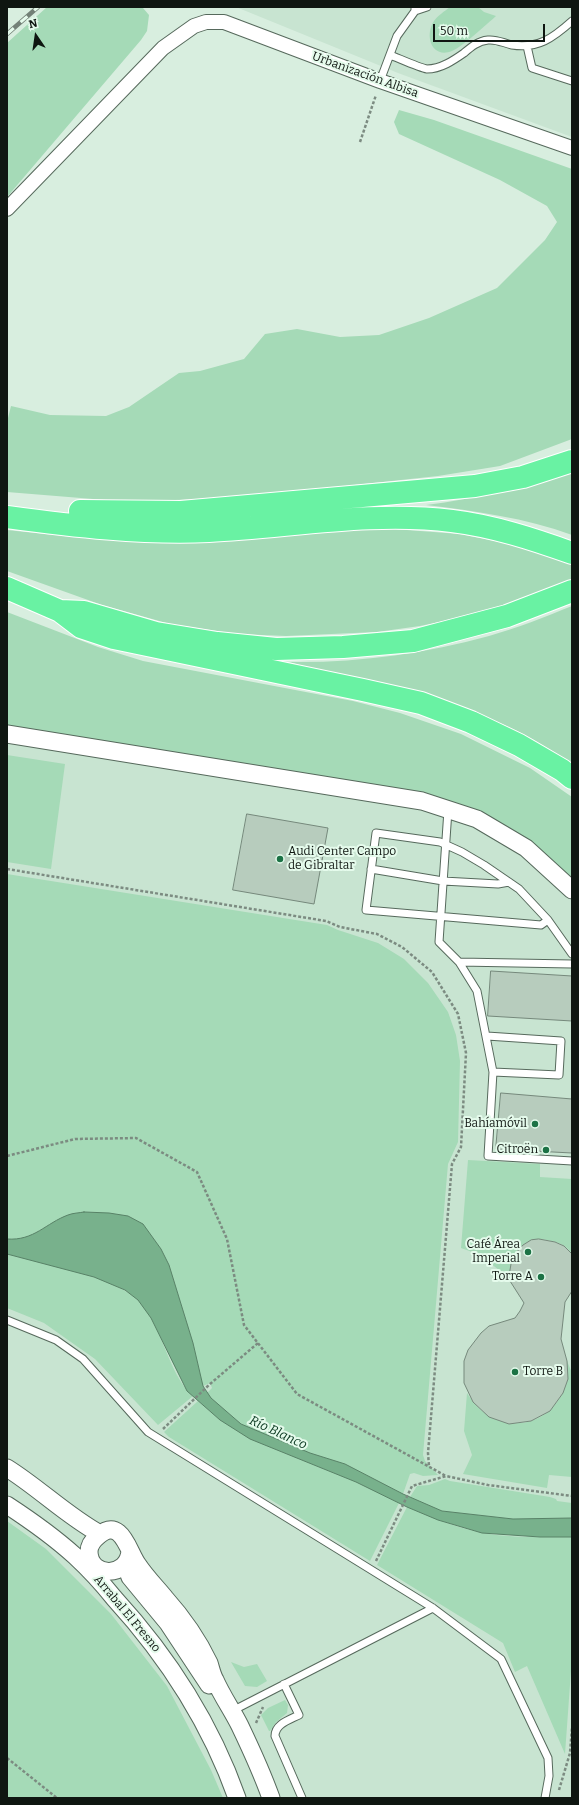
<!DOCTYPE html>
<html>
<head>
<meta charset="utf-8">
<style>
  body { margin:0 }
  #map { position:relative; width:579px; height:1805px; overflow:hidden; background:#d8eedf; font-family:Bitter,serif }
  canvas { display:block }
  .frame { position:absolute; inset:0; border:8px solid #0f1611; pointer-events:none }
  .north { position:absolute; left:16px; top:16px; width:40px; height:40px; -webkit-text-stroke:3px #e5fbec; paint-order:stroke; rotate:347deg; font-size:11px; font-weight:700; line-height:16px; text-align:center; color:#0f1611 }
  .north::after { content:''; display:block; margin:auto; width:14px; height:18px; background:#0f1611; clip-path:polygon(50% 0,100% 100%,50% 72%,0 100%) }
  .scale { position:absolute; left:433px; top:24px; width:112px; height:18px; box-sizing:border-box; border:2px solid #0f1611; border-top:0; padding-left:5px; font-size:12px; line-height:14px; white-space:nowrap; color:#0f1611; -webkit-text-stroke:3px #e5fbec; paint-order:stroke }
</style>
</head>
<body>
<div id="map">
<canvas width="579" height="1805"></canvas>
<div class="frame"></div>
<div class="north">N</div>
<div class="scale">50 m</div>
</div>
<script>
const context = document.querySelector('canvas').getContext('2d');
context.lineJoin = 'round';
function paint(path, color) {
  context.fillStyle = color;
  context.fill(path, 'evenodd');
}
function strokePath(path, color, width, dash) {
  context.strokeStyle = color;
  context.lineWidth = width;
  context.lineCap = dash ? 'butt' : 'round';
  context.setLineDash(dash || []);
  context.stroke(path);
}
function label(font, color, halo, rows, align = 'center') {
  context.font = font + ' Bitter,serif';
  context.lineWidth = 4;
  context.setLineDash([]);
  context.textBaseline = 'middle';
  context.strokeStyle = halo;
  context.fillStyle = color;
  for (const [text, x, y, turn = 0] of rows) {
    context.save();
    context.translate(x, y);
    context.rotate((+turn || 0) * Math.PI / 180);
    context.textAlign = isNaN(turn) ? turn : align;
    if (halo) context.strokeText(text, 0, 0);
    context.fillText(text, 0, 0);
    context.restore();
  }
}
paint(new Path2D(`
  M236 7H572V137L398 73Z
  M7 651 572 851V1798H190L7 1559Z`), '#c8e4d1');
paint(new Path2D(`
  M47 7 143 8 149 15 147 31 141 40 7 197V43Z
  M450 7H478L484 12 496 16C487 24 462 47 452 51 432 59 424 36 434 21 437 16 445 11 450 7Z
  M399 110 434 120 572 169V439L500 466 438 476 243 497 130 502 7 492V422L11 406 50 415 106 416 129 407 179 373 200 371 244 359 265 334 297 329 340 337 379 335 429 318 497 288 545 240 557 222 547 206 500 180 399 134 394 122Z
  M572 472V535C526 518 475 511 426 505 476 499 524 486 572 472Z
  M367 527 460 534 520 546 572 565V581L526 599 482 613 420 626 377 632 286 636 237 634 170 624 102 605 7 571V530L64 536 135 541Z
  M572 606V765C495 704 382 688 289 662 356 663 424 654 489 636 517 628 545 617 572 606Z
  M7 612 98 647 143 661 353 701 400 713 461 734 530 768 572 797V883L434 798 7 726Z
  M7 755 65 764 51 869 7 862Z
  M7 874 327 925 338 930 378 943 404 959 428 983 448 1012 456 1035 460 1061 458 1142 448 1164 423 1455 425 1461 438 1475 423 1476 414 1473 410 1474 403 1494 345 1464 310 1453 241 1424 211 1398 207 1393 212 1388 210 1383 203 1386 193 1343 169 1265 161 1249 143 1224 128 1216 52 1224 26 1238 17 1240 7 1239Z
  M468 1160 540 1164V1177L572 1179V1254C568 1247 559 1242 551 1241 523 1234 508 1254 510 1281L507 1276 478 1254 461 1248Z
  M7 1254C40 1262 116 1277 139 1301 146 1309 152 1319 157 1329 166 1349 176 1382 193 1396L158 1425 95 1359 44 1323 7 1308Z
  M567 1361 572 1373V1477L549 1475 547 1488 463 1474 472 1455 464 1431 467 1393C499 1447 573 1424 567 1361Z
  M198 1401 220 1420 250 1439 356 1482 399 1503 370 1561 169 1437 164 1432Z
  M445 1479 450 1481 550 1497 556 1499 557 1501 572 1503V1518L513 1519 442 1511 410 1497 417 1486 429 1485Z
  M407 1507C431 1517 457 1528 483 1533 512 1538 543 1537 572 1537V1657L565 1754 527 1666 515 1672 503 1643 377 1565Z
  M7 1521 46 1549 111 1614 167 1686 211 1770 223 1798H7Z
  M231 1662 244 1667 257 1664 267 1681 257 1687 245 1686Z
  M285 1700 288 1705 287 1713 276 1722 270 1731H269L261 1715 268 1708Z`), '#a5dab7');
const water = new Path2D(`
  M84 1212 109 1213 128 1216 143 1224 161 1249 169 1265 193 1343 203 1386 211 1398 241 1424 310 1453 345 1464 403 1494 442 1511 513 1519 572 1518V1537H540L482 1533 438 1520 407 1507 356 1482 250 1439 220 1420 187 1391 151 1318 138 1300 125 1290 94 1277 7 1254V1239C34 1241 46 1223 68 1215 73 1213 79 1213 84 1212Z`);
paint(water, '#78b18c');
strokePath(water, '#588267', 1);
const building = new Path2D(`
  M247 814 328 828 314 904 233 890Z
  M491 971 572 976V1021L488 1016Z
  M501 1093 572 1099V1153L496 1149Z
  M539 1239 555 1242 564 1246 572 1254V1291L565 1302 561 1339 567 1361 568 1379 563 1393 550 1411 531 1421 509 1424 489 1417 473 1402 464 1383V1361L468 1350 481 1333 489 1326 515 1318 520 1311 524 1303 510 1281 509 1276 511 1264 514 1255 523 1245 531 1240Z`);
paint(building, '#b7ccbd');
strokePath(building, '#76897c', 1);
const service = new Path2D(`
  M415 11 427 7
  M527 46 532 68 572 81
  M390 55C398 58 420 68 427 69 441 69 454 60 464 53 471 47 478 41 488 40 497 39 503 43 512 45 538 49 553 38 572 21
  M380 81 397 36 415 11V7
  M448 810 439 942 459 962 572 964
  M371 869 443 881 498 884 509 882
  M548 920 541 925 366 910 376 833 440 842 462 852 484 865 519 889 548 920 572 954
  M459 962 477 991 493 1072 488 1156 572 1161
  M487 1036 561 1041 559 1075 493 1072
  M7 1320 56 1340 83 1359 148 1432 433 1608 501 1659 548 1758 549 1776 545 1798
  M284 1684 299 1715C289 1720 275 1724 275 1736L302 1798
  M232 1711 433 1608`);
const minor = new Path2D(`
  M7 209 163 48 194 26 206 22H224L380 81 572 148`);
const tertiary = new Path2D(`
  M7 734 422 801 477 819 526 848 572 890
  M7 1468C39 1488 67 1516 100 1534
  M7 1505C30 1520 54 1537 75 1556 89 1569 102 1583 114 1598 168 1657 210 1722 237 1798
  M130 1551C128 1578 90 1578 89 1552 89 1546 93 1540 98 1536 122 1516 128 1552 138 1565 146 1577 156 1587 165 1598 182 1617 198 1640 209 1663 211 1669 212 1675 215 1680 222 1696 232 1710 240 1726 251 1749 262 1773 271 1798
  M125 1564 130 1577 168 1623 209 1685`);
const motorway = new Path2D(`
  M80 511 181 512 475 486 523 477 572 461
  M7 517C73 526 142 534 209 531 290 527 371 511 452 521 493 526 533 539 572 553
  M7 588 60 611 81 627 114 638 363 690 421 703 471 722 519 745 562 770 572 778
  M60 611 84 612 156 633 217 643 276 649 343 647 413 641 507 616 572 591`);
strokePath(service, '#56695c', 9);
strokePath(minor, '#56695c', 16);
strokePath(tertiary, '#56695c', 19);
strokePath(motorway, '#fff', 24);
strokePath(new Path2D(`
  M360 142 376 95
  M7 869 326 921 340 927 377 934 402 947 432 972 458 1014 466 1053 461 1147 452 1164 428 1453 429 1466
  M7 1156 75 1139 136 1138 197 1172 227 1239 244 1325 297 1394 446 1476
  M163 1429 210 1384 258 1343
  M376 1561 412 1486 446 1476 488 1485 572 1496
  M256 1723 263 1707
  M7 1758 57 1798
  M559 1790 570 1753 572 1728`), '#7c8b81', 2.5, [3, 2]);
strokePath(service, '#fff', 7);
strokePath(minor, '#fff', 14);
strokePath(tertiary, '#fff', 17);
strokePath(motorway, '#69f2a3', 22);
const rail = new Path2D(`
  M7 34 38 7`);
strokePath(rail, '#738177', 4.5);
strokePath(rail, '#e5fbec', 3, [9]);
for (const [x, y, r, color] of [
  [280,859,4,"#1c7245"],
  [535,1124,4,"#1c7245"],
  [546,1150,4,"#1c7245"],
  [528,1252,4,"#1c7245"],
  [541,1277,4,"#1c7245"],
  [515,1372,4,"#1c7245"]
]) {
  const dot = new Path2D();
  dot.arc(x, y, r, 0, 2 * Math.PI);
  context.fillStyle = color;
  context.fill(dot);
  strokePath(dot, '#e5fbec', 1.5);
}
label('12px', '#0f1611', '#e5fbec', [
  ["Urbanización Albisa",365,75,20],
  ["Arrabal El Fresno",127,1614,50]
]);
label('12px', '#0f1611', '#e5fbec', [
  ["Audi Center Campo",288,852,"left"],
  ["de Gibraltar",288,866,"left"],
  ["Bahíamóvil",527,1124],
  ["Citroën",538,1150],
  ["Café Área",520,1245],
  ["Imperial",520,1259],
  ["Torre A",533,1277],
  ["Torre B",523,1372,"left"]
], 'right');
label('italic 13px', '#09371f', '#e5fbec', [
  ["Río Blanco",278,1433,25]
]);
</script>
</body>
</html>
